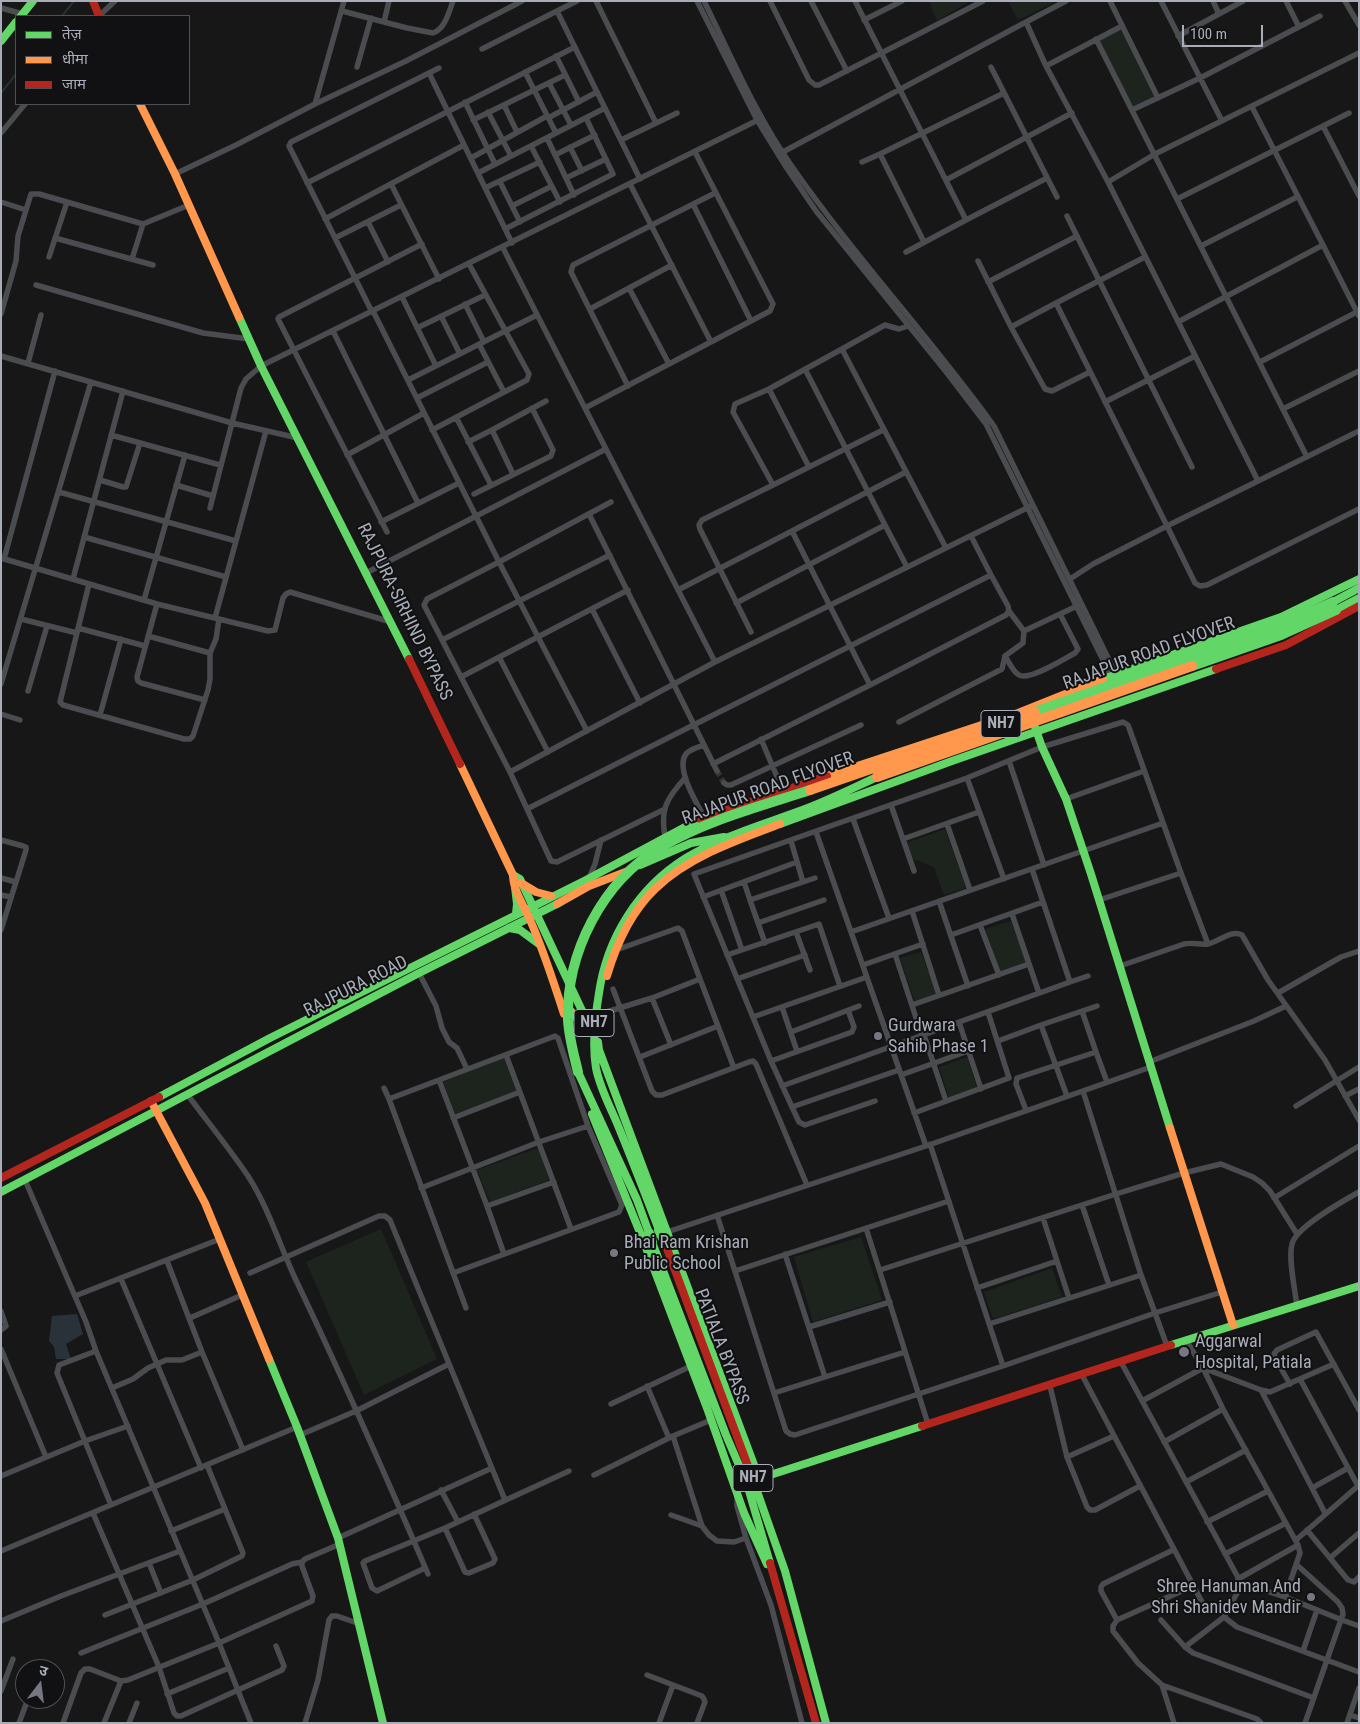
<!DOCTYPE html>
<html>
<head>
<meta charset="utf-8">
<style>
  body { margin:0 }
  #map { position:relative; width:1360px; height:1724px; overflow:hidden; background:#171717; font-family:"Roboto Condensed","Noto Sans Devanagari",sans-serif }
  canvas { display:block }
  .frame { position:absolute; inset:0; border:2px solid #a8adb8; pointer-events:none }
  .legend { position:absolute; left:15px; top:15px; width:175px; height:90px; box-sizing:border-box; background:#111113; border:1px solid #4d4f55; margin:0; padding:6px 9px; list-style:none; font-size:15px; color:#a8adb8 }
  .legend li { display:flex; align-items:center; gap:10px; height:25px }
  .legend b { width:25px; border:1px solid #4d4f55 }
  .north { position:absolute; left:15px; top:1659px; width:50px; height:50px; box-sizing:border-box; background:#111113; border:1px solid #4d4f55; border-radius:50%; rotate:15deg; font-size:14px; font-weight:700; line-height:20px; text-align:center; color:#a8adb8 }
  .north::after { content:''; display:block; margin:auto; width:18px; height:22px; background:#757880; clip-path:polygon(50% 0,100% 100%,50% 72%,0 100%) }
  .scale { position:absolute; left:1182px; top:25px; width:81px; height:22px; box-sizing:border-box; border:2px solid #a8adb8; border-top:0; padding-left:6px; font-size:15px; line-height:18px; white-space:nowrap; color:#a8adb8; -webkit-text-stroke:4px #111113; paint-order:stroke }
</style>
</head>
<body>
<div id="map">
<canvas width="1360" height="1724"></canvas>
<div class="frame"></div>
<ul class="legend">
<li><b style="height:6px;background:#63d668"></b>तेज़</li>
<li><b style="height:6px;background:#ff974d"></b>धीमा</li>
<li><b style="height:6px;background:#b3261e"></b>जाम</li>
</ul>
<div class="north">उ</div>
<div class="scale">100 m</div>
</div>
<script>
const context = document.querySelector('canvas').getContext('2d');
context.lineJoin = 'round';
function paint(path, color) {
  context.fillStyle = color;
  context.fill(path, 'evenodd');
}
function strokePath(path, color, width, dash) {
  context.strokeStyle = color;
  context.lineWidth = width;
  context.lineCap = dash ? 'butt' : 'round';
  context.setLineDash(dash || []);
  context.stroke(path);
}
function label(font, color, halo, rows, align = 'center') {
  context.font = font + ' "Roboto Condensed",sans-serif';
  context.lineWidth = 4;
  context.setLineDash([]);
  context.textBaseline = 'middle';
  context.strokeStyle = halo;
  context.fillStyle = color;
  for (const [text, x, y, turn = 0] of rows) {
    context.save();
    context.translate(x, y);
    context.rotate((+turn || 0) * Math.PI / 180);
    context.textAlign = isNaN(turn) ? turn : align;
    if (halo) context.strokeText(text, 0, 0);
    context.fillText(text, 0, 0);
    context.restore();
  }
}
paint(new Path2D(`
  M929 1H970L937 21Z
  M1008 1H1057L1018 20Z
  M1122 29 1154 97 1133 107 1099 40Z
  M945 829 966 888 944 895 934 867 911 858 906 843Z
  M1011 921 1027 963 1000 972 985 929Z
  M921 952 938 995 915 1002 900 958Z
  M967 1057 977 1088 949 1098 939 1067Z
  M504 1058 517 1091 455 1114 443 1082Z
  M538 1148 549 1180 490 1202 477 1170Z
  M381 1229 437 1359 364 1395 306 1262Z
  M861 1237 882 1300 813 1322 794 1257Z
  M1052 1268 1062 1297 993 1319 984 1292Z`), '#1d241e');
paint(new Path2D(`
  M77 1314 83 1334 66 1344 71 1359H56L54 1347 49 1341 52 1316Z`), '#2a3239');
strokePath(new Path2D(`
  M62 16 74 1
  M1 93 16 74`), '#2a3239', 2);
strokePath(new Path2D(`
  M717 771 724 783`), '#343537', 5.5, [5.5, 3]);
strokePath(new Path2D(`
  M596 1 656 123
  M697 1 757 120 786 167 816 211 947 373 986 424 1112 678
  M704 1C731 56 756 115 791 165 854 256 929 336 994 426L1117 676
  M770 1 809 80 815 85H819L983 1
  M811 1 847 71
  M855 1 966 220 906 252
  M1066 1 1026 22 1046 66 1108 182 1155 154 1359 53
  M1110 1 1158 98
  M1161 1 1222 121
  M1213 1 1219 14
  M1286 1 1299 27
  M1345 1 1359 25
  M1 8 23 14
  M342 11 407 28 433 33C445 29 449 12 453 1
  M557 11 577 1
  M99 16 115 1
  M864 20 902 1
  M384 22 389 1
  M1178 36 1243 1
  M1096 39 1307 457
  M482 49 557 11 640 179
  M556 56 579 102
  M1046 66 1122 26
  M357 67 371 18
  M991 67 1057 197
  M525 72 556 133
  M429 73 512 243
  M549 83 571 125
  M465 102 495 164
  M315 104 344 1
  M504 105 517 132
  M1132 110 1200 78 1320 16
  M488 112 511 156
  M548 118 597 92
  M473 120 565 75
  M1323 126 1359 196
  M1 133 25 104
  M547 138 574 195
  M621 140 677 113
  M531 146 560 202
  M570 147 582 171
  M781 153 1026 22
  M555 155 595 135
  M471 158 547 116
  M862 162 880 154
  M478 173 605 108
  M175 174 236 145 315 104 406 61 522 1
  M566 178 606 159
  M946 180 1072 113
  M500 182 520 222
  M1108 182 1258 481 1167 526 1056 303 1145 257
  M307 183 575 47
  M391 184 439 279
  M630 184 711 342
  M485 188 540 162
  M1177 199 1349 113
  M1 202 26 210
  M693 204 751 321
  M512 206 552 186
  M1067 216 1192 467
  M325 219 464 145
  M966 220 1047 178
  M368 222 388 262
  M505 229 613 174 586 118
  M55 238 153 265
  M335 238 401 205
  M924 242 880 154 1004 93
  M1323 245 1359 316
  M1201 246 1297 197
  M503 248 715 662
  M49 257 67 202
  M132 259 143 224
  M978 261 1011 327 1045 389 1052 391 1090 372
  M988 282 1077 236
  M36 285 203 333 249 339
  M629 288 669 364
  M402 297 436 366
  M465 304 484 342
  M590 309 672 265
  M373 311 499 562 427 599 424 605 510 772 715 662 1033 505
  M372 312 289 146 291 142 439 68
  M1 314 16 261 18 236 31 194H39L143 224 189 205
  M441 316 460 354
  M1178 322 1323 245 1252 107
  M1011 327 1056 303
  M417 328 485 295
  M333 331 418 503
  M479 344 504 392
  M842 349 885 325 899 329 908 326
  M1 356 232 423 298 438
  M1260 362 1359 311
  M28 363 41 315
  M408 380 537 315
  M628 386 571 272 573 265 715 193
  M769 389 809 467
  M417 398 488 362
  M1105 402 1195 356
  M585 408 770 311 773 304 695 152
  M1283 409 1359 371
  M456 417 491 485
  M432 430 527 380 529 374 469 264
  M492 430 546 401
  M111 435 220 465
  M468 442 492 430 513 474
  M347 455 424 413
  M100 480 123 487H126L140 443
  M1258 481 1359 431
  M176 485 213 496
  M773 485 883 430
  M59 492 236 541
  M474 494 551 456 553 450 532 408
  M210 508 241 388 246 379 261 366 760 119
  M589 514 717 771
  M381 522 459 483
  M885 525 907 567
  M387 532 278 319 279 317 422 244
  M84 537 226 577
  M1 558 157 604 268 631 275 630 283 598 286 594 290 592 391 622
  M4 559 55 371
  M366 573 606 449
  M73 579 123 391
  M1070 579 1093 564 1167 526 1195 583 1200 586 1207 585 1359 509
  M89 584 60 702 63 705 184 739H190L193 736 208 690 210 679V653L216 639 219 619
  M678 590 906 472
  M144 600 185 455
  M736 603 885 525 805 369
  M157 604 137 677 138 681 141 683 205 700
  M592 609 640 703
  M1009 611 1024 631
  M215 618 266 431
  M21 619 77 633
  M78 628 145 646
  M751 632 700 529 699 525 702 520 773 485 733 412 735 404 769 389 842 349 946 548
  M148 636 210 653
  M442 640 610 555
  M1005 656C1009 662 1013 672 1019 675 1029 681 1064 659 1075 653L1078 649 1060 614
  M499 657 548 752
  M461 677 628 590
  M1 684 91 382
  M870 685 1006 615 1009 611 1008 606 991 575
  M28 691 47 626
  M1 714 20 720
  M100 715 121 639
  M899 722 1002 669 1005 656 1023 643 1024 631 1077 606
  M587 731 499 562 611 502
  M761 739 783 791
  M1009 761 1044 865
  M713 764 870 685 792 531
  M510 772 551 861 557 862 663 810
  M967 778 1004 879
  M724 783 727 785H731L861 725
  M1066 799 1144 771
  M891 805 914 871
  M527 809 991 575 971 536
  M704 817C697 804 675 768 686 754 690 749 699 747 704 745
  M853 819 889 918
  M947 824 970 890
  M816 832 926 1146
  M665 836C660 809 667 798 685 778
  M903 839 979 812
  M1 840 23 846 26 847V850L1 930
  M1 878 16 882
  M589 878 595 864 601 840
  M744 882 750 900
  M803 882 815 878
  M721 890 742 950
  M1 895 11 897
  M703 897 797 862
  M1099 900 1181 873
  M939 901 968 986
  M912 911 939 995
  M1012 914 1039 993
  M758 923 824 900
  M980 925 999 975
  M796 932 810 970
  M851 932 1163 823
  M951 935 1043 902
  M765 943 750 900 803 882 791 841
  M616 950 678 928 682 931 700 979
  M895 954 922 1036
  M727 955 819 924 840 986
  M863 965 923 944
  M1120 966 1184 944C1192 942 1200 945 1208 944 1219 942 1231 929 1242 935L1268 980 1325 1060 1359 1120
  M419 973 436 1006 442 1028 449 1042 457 1048 467 1069
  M737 979 805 955
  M1070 982 1088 976
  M613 989 652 1091 656 1095H662L749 1062 753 1061 756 1064 807 1185
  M1278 993 1341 957 1359 951
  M652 998 671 1045
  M912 1005 1029 964
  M782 1007 797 1051
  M1082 1011 1096 1052
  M600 1014 652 998 700 979 734 1068
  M753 1017 867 977
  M959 1022 981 1089
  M1041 1025 1097 1006
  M791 1032 859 1006
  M924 1035 946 1101
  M998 1041 1041 1025 1067 1096
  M506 1055 571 1229
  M640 1057 718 1026
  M771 1061 852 1032 854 1027 848 1010
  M1149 1062 1254 1021 1286 1006
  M899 1070 792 1107 771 1061 694 874 967 778 1042 747 1123 722 1128 725 1181 873 1208 944
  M901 1075 968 1051
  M439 1080 487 1206 504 1254
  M782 1086 1070 982 1032 869
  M384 1088 389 1099 466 1308
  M187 1094C207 1121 229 1148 248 1176 268 1207 279 1243 294 1276 341 1374 385 1474 428 1574
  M1345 1096 1359 1089
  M389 1099 555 1036 558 1038 588 1126 622 1205 619 1212 453 1273
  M1296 1106 1359 1067
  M792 1107 799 1122 805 1125 875 1101
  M1026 1110 1016 1084 1017 1078 1096 1052 1107 1082
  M914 1113 1009 1078 988 1012
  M453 1118 520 1092
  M930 1144 1003 1366 1155 1313 1141 1275 1083 1091
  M25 1180 86 1322 96 1351 219 1643 251 1723
  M421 1188 539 1142 588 1126
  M1274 1198 1359 1146
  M1082 1205 1109 1285
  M487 1206 554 1182
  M717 1215 786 1431 790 1434 795 1435 1003 1366
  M1043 1218 1069 1298
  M866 1228 928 1424
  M649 1238 926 1146 1151 1067
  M785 1254 825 1377
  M167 1261 202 1352 243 1450
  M880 1270 1116 1194 1184 1173 1221 1164 1253 1177 1262 1183 1270 1191 1297 1234
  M735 1271 949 1201
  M250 1273 379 1216H385L390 1220 505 1500
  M121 1279 201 1468
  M977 1288 1057 1261
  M75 1296 220 1239
  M1297 1306C1295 1290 1288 1258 1292 1244 1296 1227 1343 1201 1359 1192
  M1 1311 6 1326 1 1330
  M190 1318 242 1295
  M989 1324 1141 1275
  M809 1327 890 1302
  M1186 1340 1203 1368 1223 1409 1298 1545 1300 1553 1285 1597
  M1167 1346 1155 1313 1222 1292
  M1 1349 46 1457
  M96 1351 59 1365 57 1373 111 1505
  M1121 1362 1241 1583 1285 1597 1342 1620 1359 1626
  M1082 1375 1203 1604
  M1300 1379 1358 1486
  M1290 1384 1275 1358 1274 1354 1277 1350 1316 1332 1359 1410
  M647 1386 669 1438
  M1050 1386 1067 1457 1087 1507 1090 1510H1095L1140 1486
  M112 1388 133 1379 148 1368 166 1360H182L202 1352
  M1261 1390 1325 1513
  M774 1393 905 1352
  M1142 1401 1203 1368 1261 1390 1270 1392 1334 1364
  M611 1404 691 1366
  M300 1435 356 1411 449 1364
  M673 1436 702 1526
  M1164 1442 1223 1409
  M1067 1457 1114 1436
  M594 1475 673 1436 711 1420
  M1 1476 85 1441 128 1426
  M1186 1482 1246 1450
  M1312 1488 1348 1468
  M441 1490 458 1522
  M737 1497V1506L746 1538 771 1605 802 1723
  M93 1513 159 1667 174 1713 177 1716H181L282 1670 284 1666 276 1646
  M671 1515 702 1526 709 1535 717 1541 734 1542 746 1538
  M1207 1522 1268 1491
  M445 1528 465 1572 469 1573 493 1563 495 1559 474 1514
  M1307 1530 1348 1580 1354 1582 1359 1577
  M171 1531 225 1509
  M338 1538 492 1468
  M1296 1540 1359 1485
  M1173 1550 1103 1584 1101 1587V1591L1117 1620 1193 1586
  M1 1551 297 1427
  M1225 1554 1286 1523
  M1330 1558 1359 1533
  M149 1563 161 1593
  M1296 1564 1338 1602 1342 1608 1343 1614 1305 1723
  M425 1568 377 1591 372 1588 363 1563 365 1561 445 1528 569 1471
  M1238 1579 1298 1545
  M105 1615 193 1580 242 1556 243 1553 207 1465
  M1224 1617 1237 1627 1359 1672
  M1117 1620 1113 1626V1631L1138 1663 1162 1685 1174 1723
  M1161 1620 1185 1647 1193 1653 1314 1698
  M1 1621 61 1596 180 1551
  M1185 1647 1224 1617 1242 1584
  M1303 1651 1317 1610
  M81 1653 203 1604 292 1564 302 1562
  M40 1669V1667
  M647 1675 702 1696 704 1699 705 1702 697 1723
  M1162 1685 1257 1719 1261 1723
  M1 1691 13 1659
  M167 1694 229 1668
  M1350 1715 1359 1718
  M19 1723 28 1699
  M63 1723 81 1673 85 1669H90L121 1681
  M104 1723 121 1681 128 1680 219 1643 312 1601 313 1596 302 1566V1562L305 1559 340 1544
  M129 1723 137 1703
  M305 1723 318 1680 329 1620 332 1616H337L360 1624
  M659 1723 673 1685
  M1347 1723 1359 1688`), '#4b4c50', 5.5);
strokePath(new Path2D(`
  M21 16 33 1
  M1 41 16 22
  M239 317 261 366 409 659
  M1333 602 1359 588
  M1336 610 1359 598
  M1103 679 1281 617 1359 579
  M1035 727 1042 747 1066 799 1091 874 1170 1128
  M780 824 952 761 1216 669
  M640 865 691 843 724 837
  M513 875 520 879 585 1017 594 1025
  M515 887 517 904 516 914
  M509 928 520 930 539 944
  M598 1042 599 1050 757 1473 764 1477 922 1426
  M578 1072 637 1200 649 1233
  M159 1097 270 1038 586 880 700 819
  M592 1114 643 1240 707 1408 744 1513 767 1564
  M1 1192 419 973 557 904
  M659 1230C646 1196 633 1162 619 1128 611 1108 600 1089 596 1068 592 1044 595 1017 599 993 607 938 638 888 686 858 722 836 765 824 805 809 829 800 853 788 877 777
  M652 1242 726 1435 747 1484 770 1563
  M1171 1345 1359 1286
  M269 1359 297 1427 338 1538 383 1723
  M751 1474 785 1571 826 1723`), '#63d668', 8);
strokePath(new Path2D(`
  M140 104 175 174 239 317
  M460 764 513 875C513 891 525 907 531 922 544 952 554 983 564 1014
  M827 776 1018 713 1103 679
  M521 883 536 892 551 896
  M557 904 589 886 628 871
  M607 976C616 945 631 912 655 889 688 857 737 840 780 824
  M563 1010H570L583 1026 594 1030
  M151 1101 205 1203 269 1359
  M1170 1128 1233 1325`), '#ff974d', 8);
strokePath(new Path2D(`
  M93 1 99 16
  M409 659 460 764
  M1216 669 1286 645 1359 606
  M700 819 827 776
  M1 1178 159 1097
  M663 1238 751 1474
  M922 1426 1171 1345
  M770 1563 816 1723`), '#b3261e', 8);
strokePath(new Path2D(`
  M1192 666 1281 635 1336 610
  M1035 712 1281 625 1333 602
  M578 1072C574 1055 569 1038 568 1020 566 952 603 881 661 847 707 820 761 806 810 790
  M659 1230 663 1238
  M649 1233 652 1242`), '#63d668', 10);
strokePath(new Path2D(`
  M877 777 1192 666
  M810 790 1035 712`), '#ff974d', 10);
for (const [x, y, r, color] of [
  [878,1036,5,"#757880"],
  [614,1253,5,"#757880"],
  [1184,1352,6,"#757880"],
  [1311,1597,5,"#757880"]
]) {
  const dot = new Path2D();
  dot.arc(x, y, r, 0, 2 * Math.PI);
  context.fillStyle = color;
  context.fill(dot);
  strokePath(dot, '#111113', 2);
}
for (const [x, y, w] of [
  [1001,724,40],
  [594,1023,40],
  [753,1478,40]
]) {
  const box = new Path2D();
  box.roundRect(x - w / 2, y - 13.5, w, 27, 4);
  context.fillStyle = '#111113';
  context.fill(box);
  strokePath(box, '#a8adb8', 1);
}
label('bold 16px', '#a8adb8', null, [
  ["NH7",1001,724],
  ["NH7",594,1023],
  ["NH7",753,1478]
]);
label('18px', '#a8adb8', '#111113', [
  ["RAJPURA-SIRHIND BYPASS",404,612,64],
  ["RAJAPUR ROAD FLYOVER",1149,654,-20],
  ["RAJAPUR ROAD FLYOVER",768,789,-20],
  ["RAJPURA ROAD",356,987,-27],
  ["PATIALA BYPASS",721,1347,69]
]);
label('18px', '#a8adb8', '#111113', [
  ["Gurdwara",888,1026],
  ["Sahib Phase 1",888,1047],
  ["Bhai Ram Krishan",624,1243],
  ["Public School",624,1264],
  ["Aggarwal",1195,1342],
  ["Hospital, Patiala",1195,1363],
  ["Shree Hanuman And",1301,1587,"right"],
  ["Shri Shanidev Mandir",1301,1608,"right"]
], 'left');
</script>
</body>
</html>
